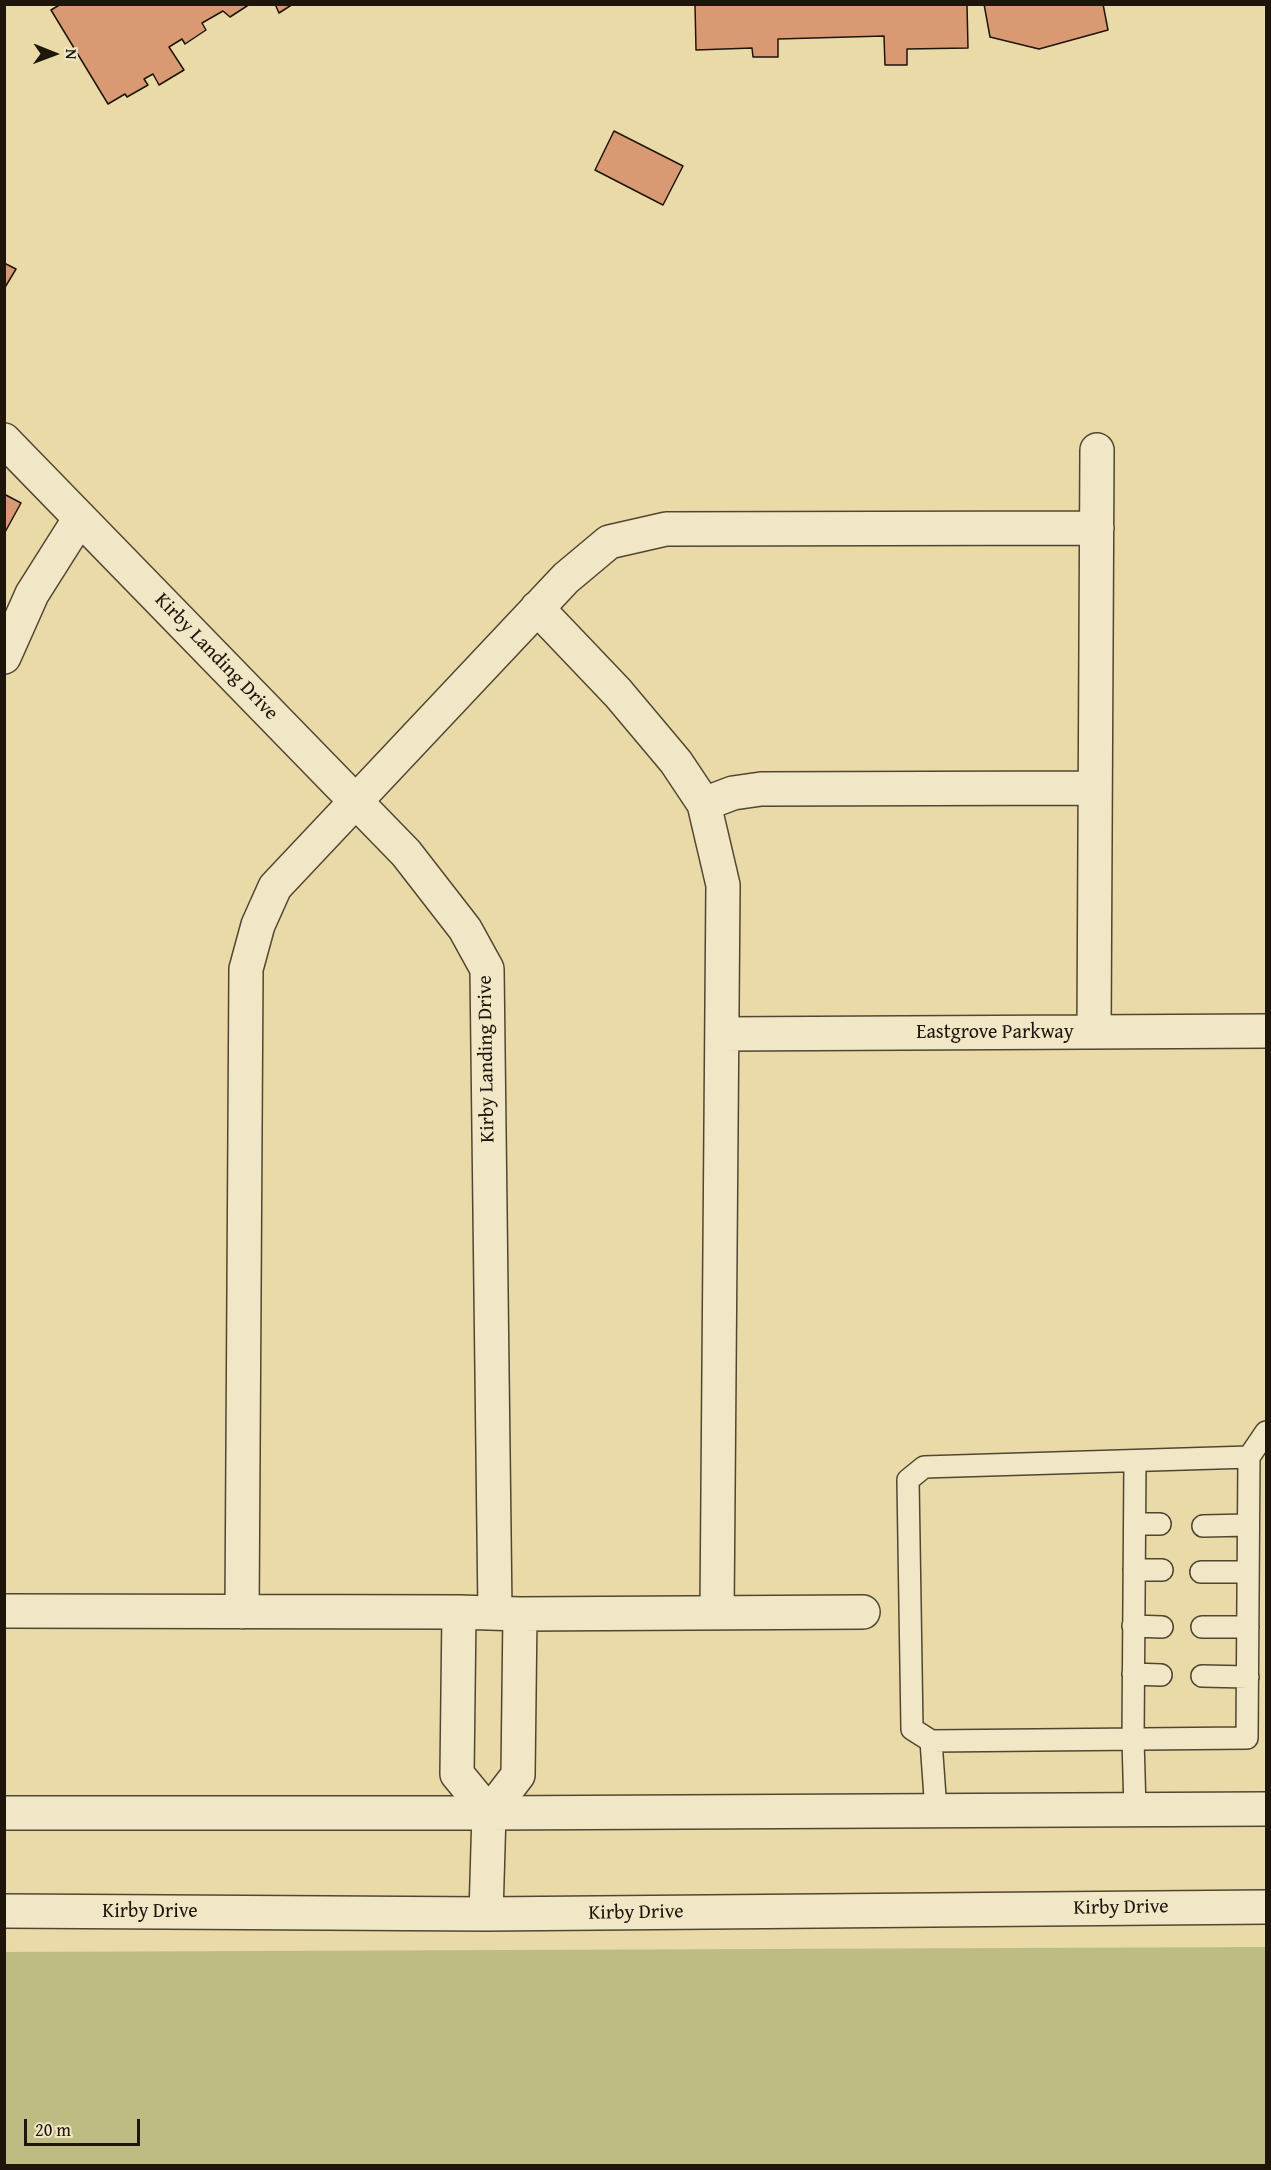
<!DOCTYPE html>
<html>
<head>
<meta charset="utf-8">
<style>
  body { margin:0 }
  #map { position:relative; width:1271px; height:2170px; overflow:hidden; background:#e9daa8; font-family:"Gentium Book Plus",serif }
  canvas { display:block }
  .frame { position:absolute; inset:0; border:6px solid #1e150b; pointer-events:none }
  .north { position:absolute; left:24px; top:24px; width:60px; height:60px; -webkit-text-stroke:4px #f1e7c6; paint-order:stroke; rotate:91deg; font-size:16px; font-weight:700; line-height:24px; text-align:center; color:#1e150b }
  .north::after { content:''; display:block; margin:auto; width:21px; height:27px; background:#1e150b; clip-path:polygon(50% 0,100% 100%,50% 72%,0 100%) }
  .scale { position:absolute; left:24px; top:2119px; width:116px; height:27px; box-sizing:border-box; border:3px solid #1e150b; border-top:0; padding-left:8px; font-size:18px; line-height:21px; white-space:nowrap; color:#1e150b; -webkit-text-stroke:4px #f1e7c6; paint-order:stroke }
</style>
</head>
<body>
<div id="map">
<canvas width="1271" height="2170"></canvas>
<div class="frame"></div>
<div class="north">N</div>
<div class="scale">20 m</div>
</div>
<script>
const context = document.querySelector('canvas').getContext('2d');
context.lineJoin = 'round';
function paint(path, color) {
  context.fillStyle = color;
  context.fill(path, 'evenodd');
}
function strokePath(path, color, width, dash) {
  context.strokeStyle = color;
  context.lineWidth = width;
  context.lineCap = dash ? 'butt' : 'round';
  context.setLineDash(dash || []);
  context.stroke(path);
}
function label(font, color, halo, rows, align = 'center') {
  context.font = font + ' "Gentium Book Plus",serif';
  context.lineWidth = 4.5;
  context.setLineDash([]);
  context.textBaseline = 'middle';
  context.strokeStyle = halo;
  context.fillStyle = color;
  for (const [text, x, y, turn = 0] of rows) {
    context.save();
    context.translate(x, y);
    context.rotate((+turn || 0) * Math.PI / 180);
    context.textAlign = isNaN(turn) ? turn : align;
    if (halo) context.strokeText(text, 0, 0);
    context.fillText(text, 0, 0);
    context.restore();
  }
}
paint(new Path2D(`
  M1266 1947V2165H5V1952Z`), '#bdbd83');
const building = new Path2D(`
  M61 4H250L230 17 223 11 202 23 206 30 185 44 182 39 169 47 184 70 159 85 153 74 144 79 148 85 127 97 125 94 108 104 51 10Z
  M275 4H293L279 13Z
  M695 4H967L968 48 907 49V65H885L884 36 778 39V57H753L752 48 696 50Z
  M984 4H1103L1108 30 1039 49 990 37Z
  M614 131 683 166 663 205 595 170Z
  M4 263 16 269 4 289Z
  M4 494 21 503 4 534Z`);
paint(building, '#d99972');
strokePath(building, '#1e150b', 1.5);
const service = new Path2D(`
  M1135 1461 1133 1739 1135 1810
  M1135 1524H1160
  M1203 1526 1248 1525
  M1134 1570H1162
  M1201 1572H1248
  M1133 1626 1162 1627
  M1202 1627H1248
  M1133 1674 1161 1675
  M1202 1676 1248 1677
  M931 1741 1247 1738 1249 1457
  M936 1811 931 1741 912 1729 908 1480 924 1467 1249 1457 1266 1432`);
const minor = new Path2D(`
  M4 440 406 853 465 929 487 969 495 1613
  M537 608 618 693 676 762 704 804 723 885 717 1613
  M4 657 32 594 80 518
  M704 804 733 793 761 789 1095 788
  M1094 1032 1097 450
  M723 1034 1266 1031
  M4 1611 459 1612 520 1614 863 1612
  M242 1612 246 969 258 925 275 887 566 578 609 542 666 529 1097 528
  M459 1612 457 1774 489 1813 518 1775 520 1614`);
const tertiary = new Path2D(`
  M4 1813H489L1266 1809
  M4 1911 486 1914 1266 1907
  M486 1914 489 1813`);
strokePath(service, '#514632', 24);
strokePath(minor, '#514632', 36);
strokePath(tertiary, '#514632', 36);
strokePath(service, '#f1e7c6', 21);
strokePath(minor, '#f1e7c6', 33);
strokePath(tertiary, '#f1e7c6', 33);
label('20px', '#1e150b', '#f1e7c6', [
  ["Kirby Landing Drive",216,657,46],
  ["Eastgrove Parkway",995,1033],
  ["Kirby Landing Drive",487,1059,-91],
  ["Kirby Drive",1121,1908,-1],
  ["Kirby Drive",150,1912],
  ["Kirby Drive",636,1913,-1]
]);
</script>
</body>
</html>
